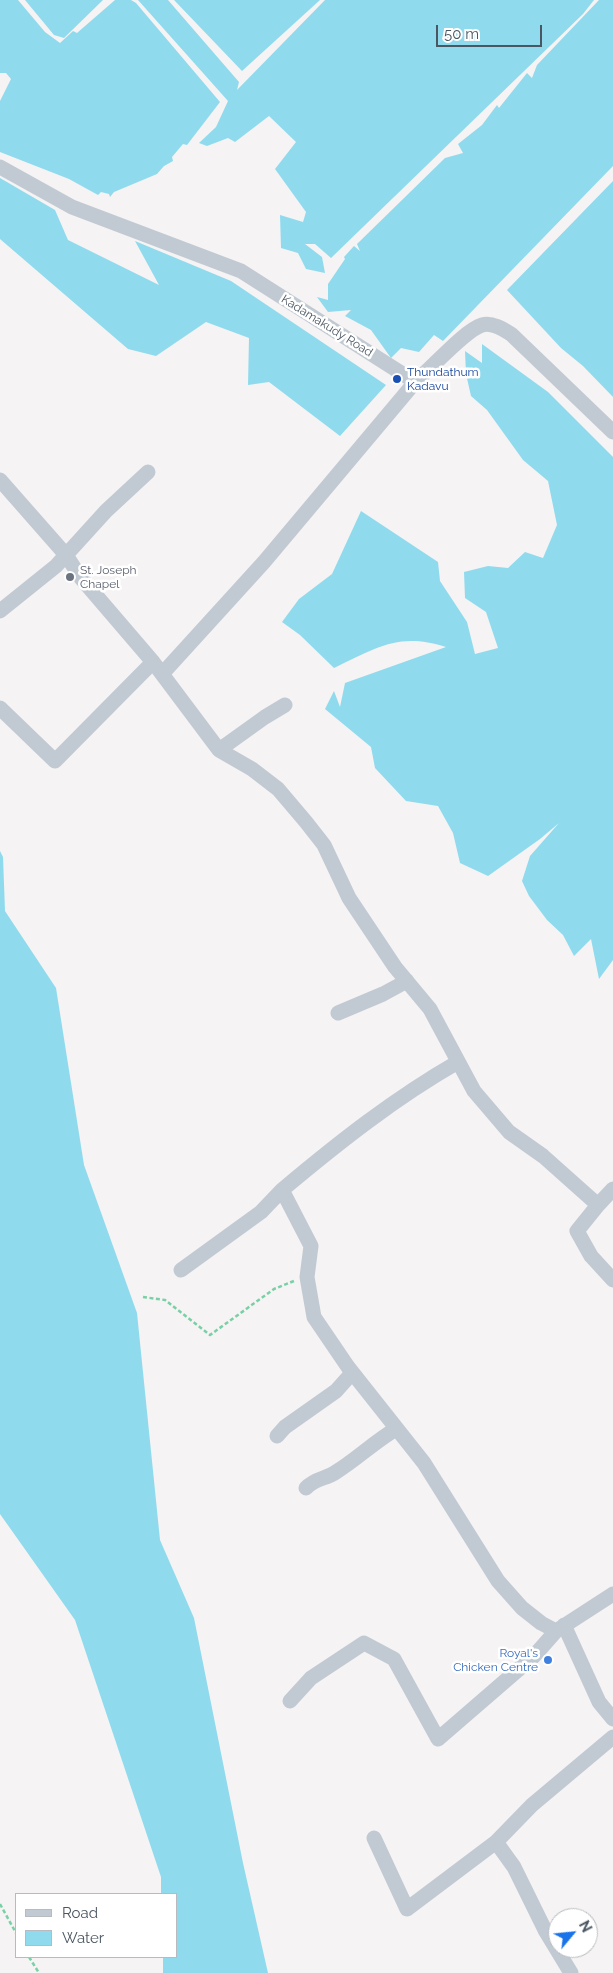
<!DOCTYPE html>
<html>
<head>
<meta charset="utf-8">
<style>
  body { margin:0 }
  #map { position:relative; width:613px; height:1973px; overflow:hidden; background:#f5f3f3; font-family:Raleway,sans-serif }
  canvas { display:block }
  .legend { position:absolute; left:15px; top:1893px; width:162px; height:65px; box-sizing:border-box; background:#fff; border:1px solid #b7bbc0; margin:0; padding:6px 9px; list-style:none; font-size:15px; color:#4a5661 }
  .legend li { display:flex; align-items:center; gap:10px; height:25px }
  .legend b { width:25px; border:1px solid #b7bbc0 }
  .north { position:absolute; left:548px; top:1908px; width:50px; height:50px; box-sizing:border-box; background:#fff; border:1px solid #b7bbc0; border-radius:50%; rotate:62deg; font-size:14px; font-weight:700; line-height:20px; text-align:center; color:#4a5661 }
  .north::after { content:''; display:block; margin:auto; width:18px; height:22px; background:#1a73e8; clip-path:polygon(50% 0,100% 100%,50% 72%,0 100%) }
  .scale { position:absolute; left:436px; top:25px; width:106px; height:22px; box-sizing:border-box; border:2px solid #4a5661; border-top:0; padding-left:6px; font-size:15px; line-height:18px; white-space:nowrap; color:#4a5661; -webkit-text-stroke:4px #fff; paint-order:stroke }
</style>
</head>
<body>
<div id="map">
<canvas width="613" height="1973"></canvas>
<ul class="legend">
<li><b style="height:6px;background:#c1cad2"></b>Road</li>
<li><b style="height:14px;background:#90daee"></b>Water</li>
</ul>
<div class="north">N</div>
<div class="scale">50 m</div>
</div>
<script>
const context = document.querySelector('canvas').getContext('2d');
context.lineJoin = 'round';
function paint(path, color) {
  context.fillStyle = color;
  context.fill(path, 'evenodd');
}
function strokePath(path, color, width, dash) {
  context.strokeStyle = color;
  context.lineWidth = width;
  context.lineCap = dash ? 'butt' : 'round';
  context.setLineDash(dash || []);
  context.stroke(path);
}
function label(font, color, halo, rows, align = 'center') {
  context.font = font + ' Raleway,sans-serif';
  context.lineWidth = 5;
  context.setLineDash([]);
  context.textBaseline = 'middle';
  context.strokeStyle = halo;
  context.fillStyle = color;
  for (const [text, x, y, turn = 0] of rows) {
    context.save();
    context.translate(x, y);
    context.rotate((+turn || 0) * Math.PI / 180);
    context.textAlign = isNaN(turn) ? turn : align;
    if (halo) context.strokeText(text, 0, 0);
    context.fillText(text, 0, 0);
    context.restore();
  }
}
paint(new Path2D(`
  M0 0H18L45 32 60 43 73 31 77 33 115 0H131L136 3 220 102 187 145 183 144 172 157 173 161 164 166 157 174 114 192 110 197 109 194 101 192 98 195 69 179 0 152V101L11 79 6 73H0Z
  M25 0H103L64 38 54 35Z
  M138 0H168L239 82 237 90 325 0H594L583 14 331 258 315 244H305L322 257 325 273 306 269 298 253 281 248 280 215 303 222 306 212 275 169 296 142 269 116 235 142 228 138 207 146 199 143 216 127 228 101Z
  M174 0H320L242 71Z
  M599 0H613V166L443 341 434 335 419 352 401 348 391 358 371 330 345 316 351 310 328 312 317 297 328 300V284L345 259 344 257 354 246 360 251 357 244 445 158 463 153 458 144 482 125 497 105 499 108 527 73 532 78 537 65Z
  M0 178 55 210 68 240 159 285 135 241 231 281 386 385 340 436 269 382 248 385 249 338 206 322 156 356 128 349 0 239Z
  M613 181V397L583 366 561 348 507 290Z
  M482 344 548 392 613 457V960L599 979 591 939 574 956 563 935 547 920 529 896 522 881 530 856 559 823 540 839 488 876 460 863 453 833 438 806 406 801 375 768 371 747 325 709 334 691 340 707 345 683 446 647C398 632 377 648 334 668L300 635 282 622 299 599 332 574 361 511 438 562 440 581 467 622 475 654 498 648 486 612 465 598 464 572 488 566 508 568 525 552 543 558 557 525 548 481 523 460 487 410 471 396 466 374 465 351 482 363Z
  M0 851 3 857 5 911 56 988 84 1165 137 1313 160 1540 194 1618 243 1863 268 1973H163V1957H176V1894H161V1877L75 1620 0 1514Z`), '#90daee');
strokePath(new Path2D(`
  M143 1297 165 1300 210 1335 274 1289 294 1281
  M0 1904 16 1933
  M29 1957 39 1973`), '#7ad0a6', 2.5, [4, 2.5]);
strokePath(new Path2D(`
  M0 167 72 207 241 271 409 378 416 381C432 368 465 330 482 325 492 322 503 329 511 334L613 432
  M0 480 66 555 81 578 153 662 219 750 252 769 278 789 306 822 324 845 349 898 395 967 430 1009 474 1091 509 1132 543 1156 598 1205 577 1231 591 1256 613 1280
  M0 611 56 566 106 511 148 472
  M163 673 264 562 416 381
  M0 708 55 761 153 662
  M219 750 265 717 285 705
  M338 1013 383 994 407 981
  M458 1062C395 1098 338 1143 282 1190L311 1246 307 1277 314 1317 348 1367 424 1463 498 1581 522 1608 541 1623 556 1631 613 1594
  M598 1205 613 1189
  M181 1270 261 1212 282 1190
  M277 1436 285 1427 336 1391 352 1373
  M306 1488C315 1478 326 1479 336 1472 357 1459 374 1442 396 1429
  M564 1625 599 1702 613 1719
  M290 1701 311 1678 364 1643 394 1659 438 1739 534 1656 556 1631
  M374 1838 407 1909 496 1842
  M571 1973 545 1930 514 1867 496 1842 532 1805 613 1737`), '#c1cad2', 15);
for (const [x, y, r, color] of [
  [397,379,5,"#1a4fb4"],
  [70,577,5,"#6b7280"],
  [548,1660,5,"#3f7fe0"]
]) {
  const dot = new Path2D();
  dot.arc(x, y, r, 0, 2 * Math.PI);
  context.fillStyle = color;
  context.fill(dot);
  strokePath(dot, '#fff', 2);
}
label('12px', '#4a5661', '#fff', [
  ["Kadamakudy Road",327,326,32]
]);
label('12px', '#164399', '#fff', [
  ["Thundathum",407,372],
  ["Kadavu",407,386]
], 'left');
label('12px', '#5b616d', '#fff', [
  ["St. Joseph",80,570],
  ["Chapel",80,584]
], 'left');
label('12px', '#366cbe', '#fff', [
  ["Royal's",538,1653],
  ["Chicken Centre",538,1667]
], 'right');
</script>
</body>
</html>
